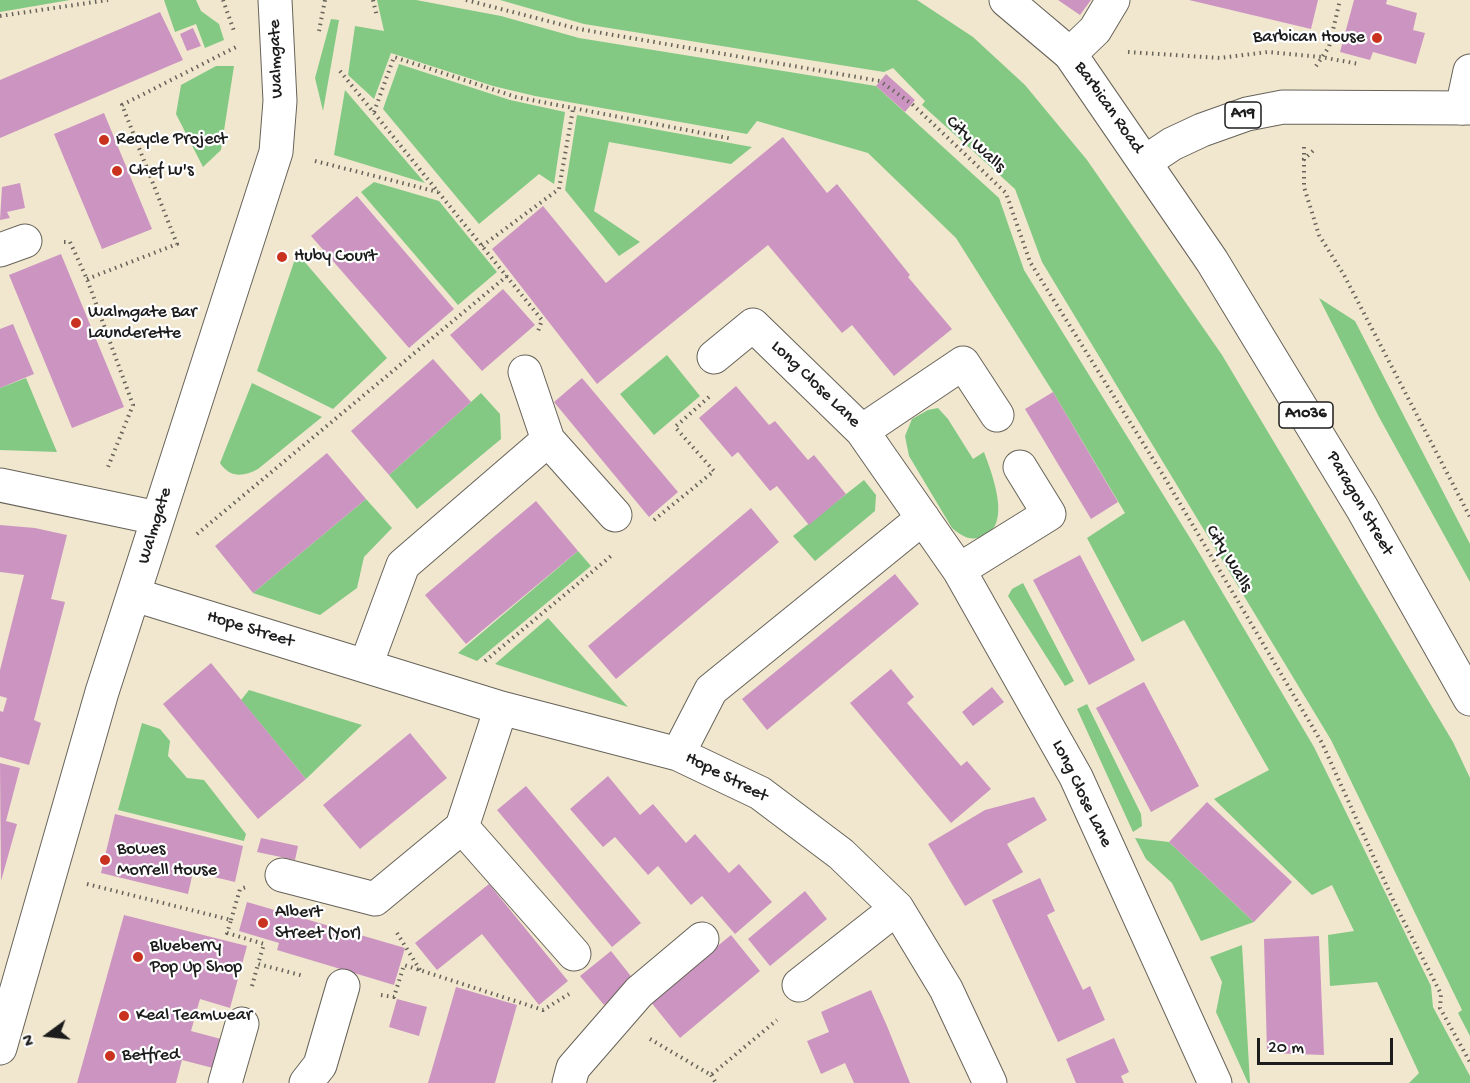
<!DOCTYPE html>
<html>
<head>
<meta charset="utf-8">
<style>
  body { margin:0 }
  #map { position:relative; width:1470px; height:1083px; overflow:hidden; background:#f1e7ce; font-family:"Gochi Hand",sans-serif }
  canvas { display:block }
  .north { position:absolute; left:18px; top:1005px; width:60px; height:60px; -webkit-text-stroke:4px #fff; paint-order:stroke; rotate:255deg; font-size:16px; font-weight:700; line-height:24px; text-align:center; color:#1c1c1c }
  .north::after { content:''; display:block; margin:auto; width:21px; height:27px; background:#1c1c1c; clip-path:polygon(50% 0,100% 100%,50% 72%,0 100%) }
  .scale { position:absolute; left:1257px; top:1038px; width:136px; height:27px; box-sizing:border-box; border:3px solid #1c1c1c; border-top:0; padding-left:8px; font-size:18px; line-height:21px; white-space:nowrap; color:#1c1c1c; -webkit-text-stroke:4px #fff; paint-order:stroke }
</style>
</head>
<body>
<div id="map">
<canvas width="1470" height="1083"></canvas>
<div class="north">N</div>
<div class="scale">20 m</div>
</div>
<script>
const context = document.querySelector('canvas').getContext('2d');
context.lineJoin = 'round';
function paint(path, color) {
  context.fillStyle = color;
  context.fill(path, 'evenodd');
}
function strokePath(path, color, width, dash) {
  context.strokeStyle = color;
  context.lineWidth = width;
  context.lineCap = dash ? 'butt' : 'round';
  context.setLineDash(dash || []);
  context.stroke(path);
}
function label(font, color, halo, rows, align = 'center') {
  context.font = font + ' "Gochi Hand",sans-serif';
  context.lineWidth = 4.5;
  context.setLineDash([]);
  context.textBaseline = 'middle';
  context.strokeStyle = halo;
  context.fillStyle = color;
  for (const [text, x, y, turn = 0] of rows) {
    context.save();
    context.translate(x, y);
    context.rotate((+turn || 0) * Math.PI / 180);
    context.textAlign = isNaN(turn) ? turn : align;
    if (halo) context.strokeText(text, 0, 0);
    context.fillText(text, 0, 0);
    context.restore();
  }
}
paint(new Path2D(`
  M0 0H70L0 12Z
  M164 0H196L201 11 219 24 224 40 205 48 196 24 175 32Z
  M377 0H416L501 16 579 38 876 86 999 198 1024 270 1195 546 1314 747 1431 986 1433 1007 1470 1076V1083H1409L1419 1073 1377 982 1330 986 1328 935 1354 931 1332 885 1312 895 1214 799 1269 770 1184 620 1142 642 1087 538 1125 513 1053 392 956 238 868 153 757 121 747 134 535 96 493 86 391 53 374 99 348 75 355 26 384 31Z
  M500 0H917L973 37 1025 85 1087 160 1222 355 1453 742 1470 778V1036L1458 1013 1462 1010 1331 740 1042 262 1015 189 922 105 925 101 893 68 884 72 584 24Z
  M331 19 339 20 323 111 315 78Z
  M399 64 510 100 565 112 554 184 539 174 479 224 383 109Z
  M216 66H234L221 150 203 167 176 114 181 85Z
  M345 90 425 183 334 155Z
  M577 115 752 147 731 164 609 142 594 211 640 242 619 256 565 190Z
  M374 182 439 201 497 272 458 305 361 192Z
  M297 253 387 358 333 409 257 371Z
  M1319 298 1355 321 1470 544V582L1379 417Z
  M667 355 700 396 654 435 620 394Z
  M26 378 57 452 0 450V388Z
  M252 383 322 417 258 469C243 477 230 478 220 463Z
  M481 393 500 414 501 439 417 509 389 475Z
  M938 408 948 419 973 459 984 452C992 474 1013 526 982 537 969 541 962 536 952 528L909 456 905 436 912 419 928 410Z
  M864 480 876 495 875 511 815 561 793 536Z
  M366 499 392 528 364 557 357 588 320 615 253 593Z
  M578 551 591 566 477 661 458 653Z
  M1023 583 1074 681 1065 686 1008 596 1012 589Z
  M548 618 628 707 495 664Z
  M249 690 362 725 306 779 241 700Z
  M1087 704 1141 814 1142 826 1133 832 1077 709Z
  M142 723 160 729 170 741 168 756 187 778 204 780 246 834 244 841 118 810Z
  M1135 838 1169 842 1254 922 1201 941 1172 883 1146 859Z
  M1242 945 1250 1083H1248L1216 1012 1222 982 1210 957Z`), '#83c984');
paint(new Path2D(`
  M1058 0H1091L1080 15Z
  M1189 0H1318L1311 29Z
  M1354 0H1387L1386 4 1417 13 1413 30 1425 33 1416 64 1373 52 1370 60 1340 52Z
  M160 12 183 60 0 138V80Z
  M193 28 201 46 187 51 180 34Z
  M886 74 915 100 905 112 876 86Z
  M104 113 152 229 102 249 54 134Z
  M783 137 827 193 837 184 910 275 908 277 952 329 894 376 852 325 842 333 768 245 597 384 492 249 543 206 606 283Z
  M20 183 25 208 7 212 10 218 0 220 2 187Z
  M357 196 454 309 409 348 311 236Z
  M61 254 124 407 72 428 9 275Z
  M503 289 535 325 482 371 450 335Z
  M13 324 34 374 0 388V329Z
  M433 359 471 402 389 475 351 431Z
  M582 378 678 492 649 517 554 402Z
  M736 386 769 425 775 421 808 460 814 455 846 494 809 525 777 486 770 491 738 452 732 457 699 418Z
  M1053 392 1118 502 1091 519 1025 409Z
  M327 453 366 499 253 593 215 546Z
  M536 501 578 551 466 644 425 595Z
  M751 508 779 542 616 679 588 646Z
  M0 525 35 528 67 535 51 599 65 602 34 720 41 723 29 765 0 757V711L3 712 7 698 0 696V670L24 575 0 572Z
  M1080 555 1135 660 1089 685 1033 580Z
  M895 574 919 604 767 730 742 699Z
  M211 663 306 779 258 819 163 704Z
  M891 669 914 697 907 703 961 766 967 761 991 789 951 823 850 703Z
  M1144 682 1199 786 1151 812 1096 708Z
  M992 687 1004 702 973 726 962 712Z
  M410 733 447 778 360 849 323 805Z
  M0 763 20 768 6 821 17 824 1 881Z
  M608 776 640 815 653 804 686 843 695 834 729 873 739 864 772 902 735 934 702 896 691 905 658 866 648 875 615 837 603 847 570 809Z
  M526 786 641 923 612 947 497 810Z
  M1034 797 1047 820 1007 844 1023 872 965 906 928 844 985 810Z
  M1207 802 1292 882 1254 922 1169 842Z
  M115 814 243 846 235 882 193 872 188 894 101 873Z
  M261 838 298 846 295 860 257 852Z
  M1040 878 1055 911 1047 915 1083 990 1090 986 1105 1020 1058 1042 992 900Z
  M489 884 568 981 539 1005 482 934 437 970 415 943Z
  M805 891 827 919 770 966 748 939Z
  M247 902 405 948 394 985 277 950 279 943 239 931Z
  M124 915 247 946 230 1008 200 999 191 1031 221 1039 213 1068 182 1060 176 1083H77Z
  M731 935 760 971 680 1038 650 1001Z
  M1319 936 1324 1055 1267 1053 1264 939Z
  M611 951 634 980 604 1005 580 976Z
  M456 987 517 1005 495 1083H428Z
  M871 990 887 1026 910 1083H854L845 1063 821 1074 807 1041 829 1032 821 1012Z
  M397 999 427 1007 419 1036 389 1027Z
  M1114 1038 1129 1072 1121 1076 1124 1083H1076L1066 1059Z`), '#cc95c1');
const minor = new Path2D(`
  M1070 54 1095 30 1113 0
  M1462 108 1470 71
  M0 250 25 241
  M714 357 753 325 862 431 959 570 1076 777 1215 1083
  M862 431 963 363 997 415
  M548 440 615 515
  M0 485 157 518
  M959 570 1049 514 1020 467
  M135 595 501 708 678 754 760 793 841 854 897 908 946 989 990 1083
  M366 665 403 565 548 440 525 372
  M678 754 711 690 923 518
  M462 827 574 954
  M282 875 375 899 462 827 501 708
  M799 985 897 908
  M0 1048 102 692 276 152 280 101 275 0
  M225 1083 242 1024
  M306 1083 320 1065 343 986
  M569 1083 573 1068 639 992 702 939`);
const major = new Path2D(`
  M1006 0 1070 54 1212 261 1362 508 1470 699
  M1145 162 1172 144 1202 130 1247 114 1283 107 1470 108`);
strokePath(minor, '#67635a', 35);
strokePath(major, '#67635a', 35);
strokePath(new Path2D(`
  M223 0 234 31
  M373 0 377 17
  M466 0 579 29 880 81 912 104 1006 193 1030 262 1163 475 1322 743 1394 902 1441 994 1440 1008 1470 1062
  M0 16 108 0
  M319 31 325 0
  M1128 52 1220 58 1268 52 1321 57 1359 64
  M1316 66 1329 47 1340 0
  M340 71 542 320 537 334
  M374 112 394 57 516 97 733 139
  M1304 147V187L1319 235 1344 275 1470 517
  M1303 160 1315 149
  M315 161 438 192
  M64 242H70L87 279 133 405 108 467
  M482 246 559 189 573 109
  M87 279 177 244 122 105 236 47
  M654 520 714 471 675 427 709 397
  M197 534 507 276
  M485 661 611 556
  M87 884 231 920 227 933 264 944 258 964 304 976
  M231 920 240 889 246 887
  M397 933 420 970
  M252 986 258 964
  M381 995 394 997 404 965 543 1010 569 994
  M650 1039 711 1075 777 1020
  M711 1075 716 1083`), '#67635a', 4, [1.5, 4.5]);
strokePath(minor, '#fff', 33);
strokePath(major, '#fff', 33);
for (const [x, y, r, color] of [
  [1377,38,6,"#c8321e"],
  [104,140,6,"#c8321e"],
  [117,171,6,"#c8321e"],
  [282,257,6,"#c8321e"],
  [76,323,6,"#c8321e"],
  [105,860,6,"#c8321e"],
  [263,923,6,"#c8321e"],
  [138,957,6,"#c8321e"],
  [124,1016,6,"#c8321e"],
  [110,1056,6,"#c8321e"]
]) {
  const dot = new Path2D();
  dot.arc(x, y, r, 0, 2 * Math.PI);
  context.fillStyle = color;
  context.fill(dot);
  strokePath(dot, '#fff', 2);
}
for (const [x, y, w] of [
  [1243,115,36],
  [1306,415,54]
]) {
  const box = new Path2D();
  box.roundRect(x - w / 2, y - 13, w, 26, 4.5);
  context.fillStyle = '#fff';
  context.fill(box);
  strokePath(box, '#1c1c1c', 1.5);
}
label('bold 16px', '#1c1c1c', null, [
  ["A19",1243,115],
  ["A1036",1306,415]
]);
label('18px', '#1c1c1c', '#fff', [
  ["Barbican House",1365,38,"right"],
  ["Recycle Project",116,140],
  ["Chef Lu's",129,171],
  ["Huby Court",294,257],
  ["Walmgate Bar",88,313],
  ["Launderette",88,334],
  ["Bowes",117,850],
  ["Morrell House",117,871],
  ["Albert",275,913],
  ["Street (Yor)",275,934],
  ["Blueberry",150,947],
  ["Pop Up Shop",150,968],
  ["Keal Teamwear",136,1016],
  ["Betfred",122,1056]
], 'left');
label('18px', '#1c1c1c', '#fff', [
  ["Walmgate",277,59,-92],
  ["Barbican Road",1108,108,55],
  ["City Walls",975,145,43],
  ["Long Close Lane",815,385,44],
  ["Paragon Street",1359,504,60],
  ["Walmgate",156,526,-73],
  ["City Walls",1228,559,59],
  ["Hope Street",250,630,17],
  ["Hope Street",726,778,27],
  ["Long Close Lane",1081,794,64]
]);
</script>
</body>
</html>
